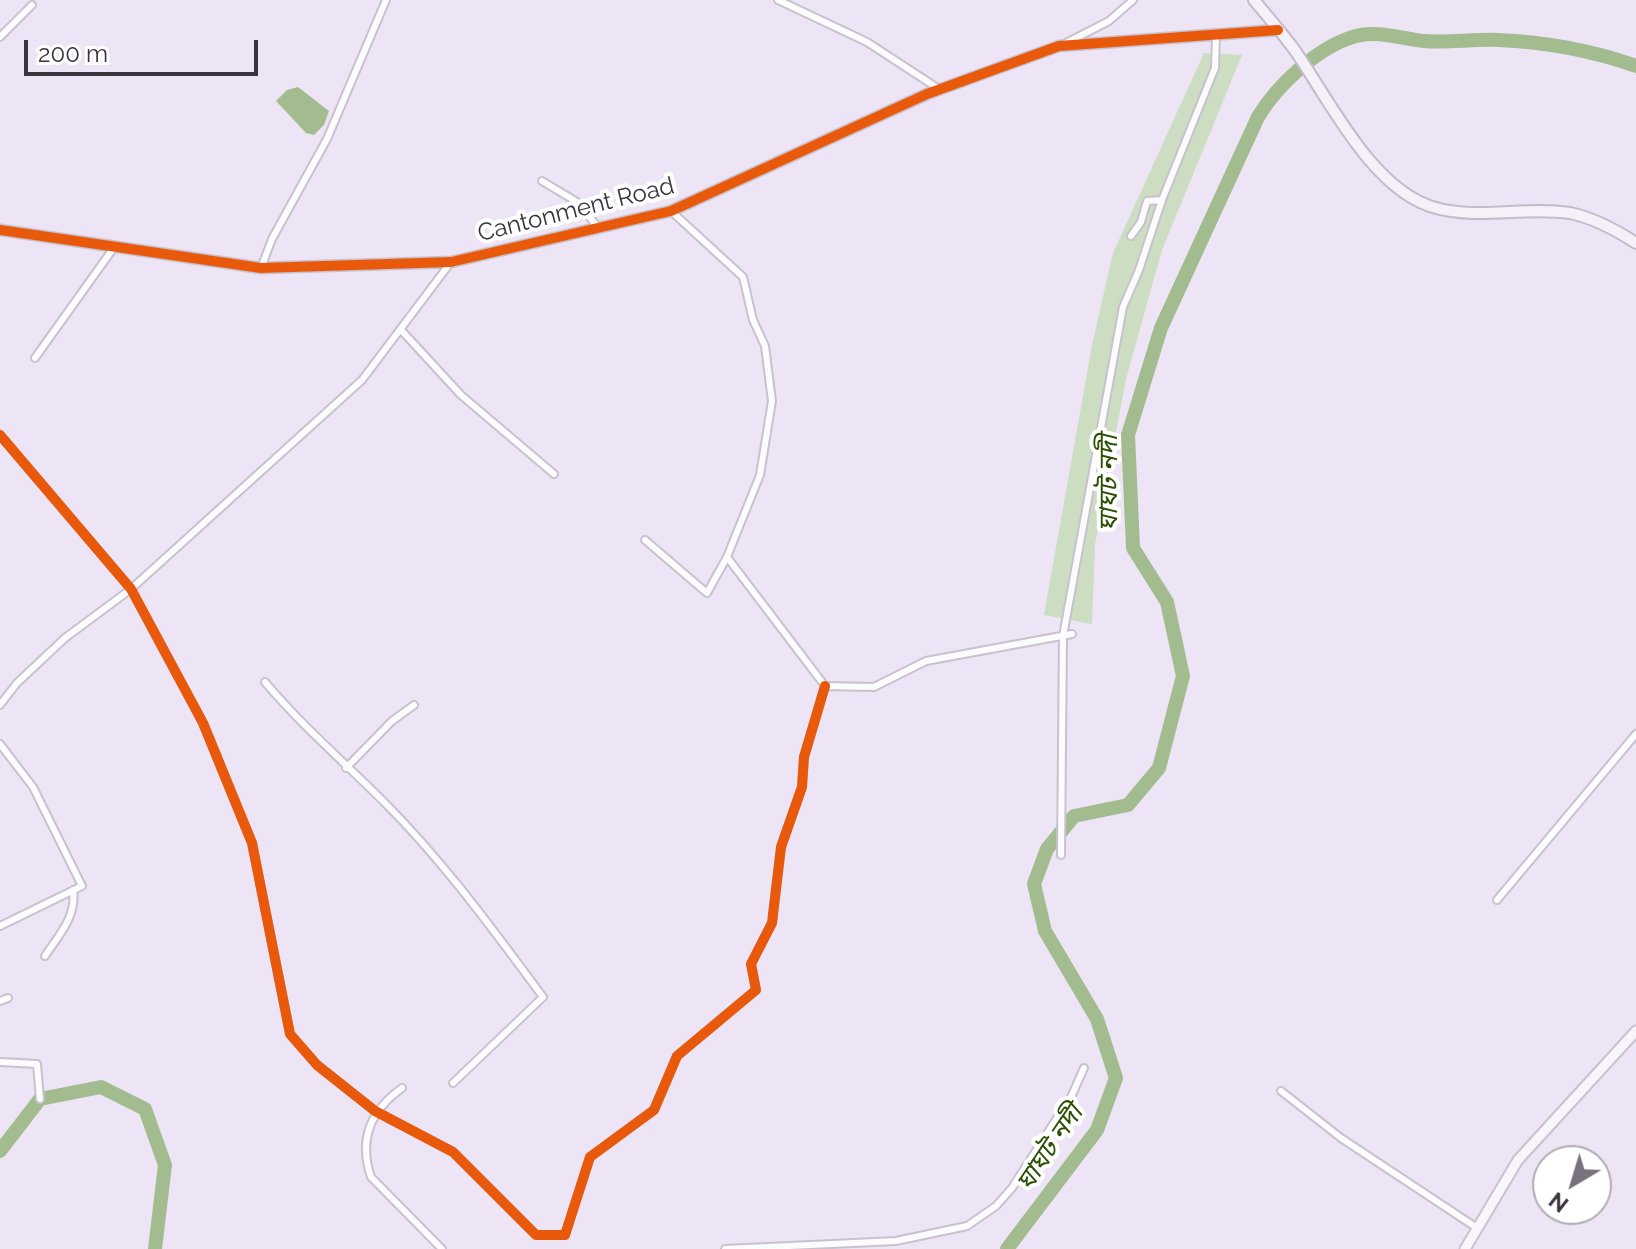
<!DOCTYPE html>
<html>
<head>
<meta charset="utf-8">
<style>
  body { margin:0 }
  #map { position:relative; width:1636px; height:1249px; overflow:hidden; background:#ede5f5; font-family:Raleway,sans-serif }
  canvas { display:block }
  .north { position:absolute; left:1532px; top:1145px; width:80px; height:80px; box-sizing:border-box; background:#fff; border:2px solid #b0adb2; border-radius:50%; rotate:218deg; font-size:22px; font-weight:700; line-height:32px; text-align:center; color:#39333e }
  .north::after { content:''; display:block; margin:auto; width:28px; height:36px; background:#78717e; clip-path:polygon(50% 0,100% 100%,50% 72%,0 100%) }
  .scale { position:absolute; left:24px; top:40px; width:234px; height:36px; box-sizing:border-box; border:4px solid #39333e; border-top:0; padding-left:10px; font-size:24px; line-height:28px; white-space:nowrap; color:#39333e; -webkit-text-stroke:6px #fff; paint-order:stroke }
</style>
</head>
<body>
<div id="map">
<canvas width="1636" height="1249"></canvas>
<div class="north">N</div>
<div class="scale">200 m</div>
</div>
<script>
const context = document.querySelector('canvas').getContext('2d');
context.lineJoin = 'round';
function paint(path, color) {
  context.fillStyle = color;
  context.fill(path, 'evenodd');
}
function strokePath(path, color, width, dash) {
  context.strokeStyle = color;
  context.lineWidth = width;
  context.lineCap = dash ? 'butt' : 'round';
  context.setLineDash(dash || []);
  context.stroke(path);
}
function label(font, color, halo, rows, align = 'center') {
  context.font = font + ' Raleway,"Noto Sans Bengali",sans-serif';
  context.lineWidth = 8;
  context.setLineDash([]);
  context.textBaseline = 'middle';
  context.strokeStyle = halo;
  context.fillStyle = color;
  for (const [text, x, y, turn = 0] of rows) {
    context.save();
    context.translate(x, y);
    context.rotate((+turn || 0) * Math.PI / 180);
    context.textAlign = isNaN(turn) ? turn : align;
    if (halo) context.strokeText(text, 0, 0);
    context.fillText(text, 0, 0);
    context.restore();
  }
}
paint(new Path2D(`
  M1204 53 1242 55 1162 250 1126 379 1095 545 1092 624 1044 615 1092 345 1113 253Z`), '#ccddc2');
paint(new Path2D(`
  M298 87 329 111 324 125 314 135 306 133 276 101 287 90Z`), '#a2bc8f');
strokePath(new Path2D(`
  M0 1151 40 1099 101 1087 145 1109 165 1165 155 1249
  M1007 1249 1097 1130 1116 1078 1097 1019 1045 931 1034 884 1047 849 1074 816 1128 805 1159 768 1183 676 1167 602 1133 548 1128 435 1161 328 1258 117C1278 84 1319 46 1356 36 1377 30 1403 39 1424 41 1448 43 1473 39 1498 40 1545 42 1591 50 1636 66`), '#a2bc8f', 14);
const street = new Path2D(`
  M778 0 867 42 939 89
  M0 37 32 5
  M1066 43 1109 21 1133 0
  M542 181 577 202 597 226
  M1162 200 1215 68 1216 34
  M671 211 743 277 753 320 765 346 772 401 760 475 727 557 825 686 874 687 926 661 1072 634
  M261 268 272 239 327 139 386 0
  M402 331 461 395 554 474
  M35 358 115 246
  M0 435 131 589 203 723 252 843 290 1034 317 1065 375 1111 453 1152 536 1235H565L590 1157 654 1110 677 1056 756 990 751 964 772 923 781 847 802 787 804 757 825 686
  M645 540 707 593 727 557
  M265 682C302 726 344 762 385 803 444 862 493 930 543 997L453 1083
  M0 705 17 683 65 638 131 589 362 380 451 262
  M0 744 33 787 82 886 0 926
  M346 768 392 721 414 705
  M1061 855 1063 636 1123 307 1139 270 1162 200 1147 201 1141 222 1131 236
  M1497 900 1636 734
  M45 956C59 935 77 916 73 890
  M0 1001 8 998
  M0 1062 37 1064 40 1099
  M402 1088C371 1110 358 1139 371 1177L442 1249
  M1281 1091 1341 1138 1477 1228
  M725 1249 896 1241 967 1226 996 1206 1012 1188 1072 1095 1084 1068`);
const secondary = new Path2D(`
  M0 230 261 268 451 262 671 211 927 94 1059 46 1278 30
  M1465 1249 1518 1160 1636 1031`);
const primary = new Path2D(`
  M1254 0C1268 17 1283 34 1296 52 1331 103 1374 192 1436 208 1480 220 1525 206 1570 213 1594 218 1616 230 1636 243`);
strokePath(street, '#c8c2ce', 10);
strokePath(secondary, '#c8c2ce', 13);
strokePath(primary, '#c3bbcc', 14);
strokePath(street, '#fcfbfe', 6);
strokePath(secondary, '#f9f6fb', 9);
strokePath(primary, '#f5f1f8', 10);
strokePath(new Path2D(`
  M0 230 261 268 451 262 671 211 927 94 1059 46 1278 30
  M0 435 131 589 203 723 252 843 290 1034 317 1065 375 1111 453 1152 536 1235H565L590 1157 654 1110 677 1056 756 990 751 964 772 923 781 847 802 787 804 757 825 686`), '#e8590c', 10);
label('24px', '#39333e', '#fff', [
  ["Cantonment Road",576,210,-14]
]);
label('italic 26px', '#2a4f00', '#fff', [
  ["ঘাঘট নদী",1109,483,-90],
  ["ঘাঘট নদী",1050,1148,-56]
]);
</script>
</body>
</html>
